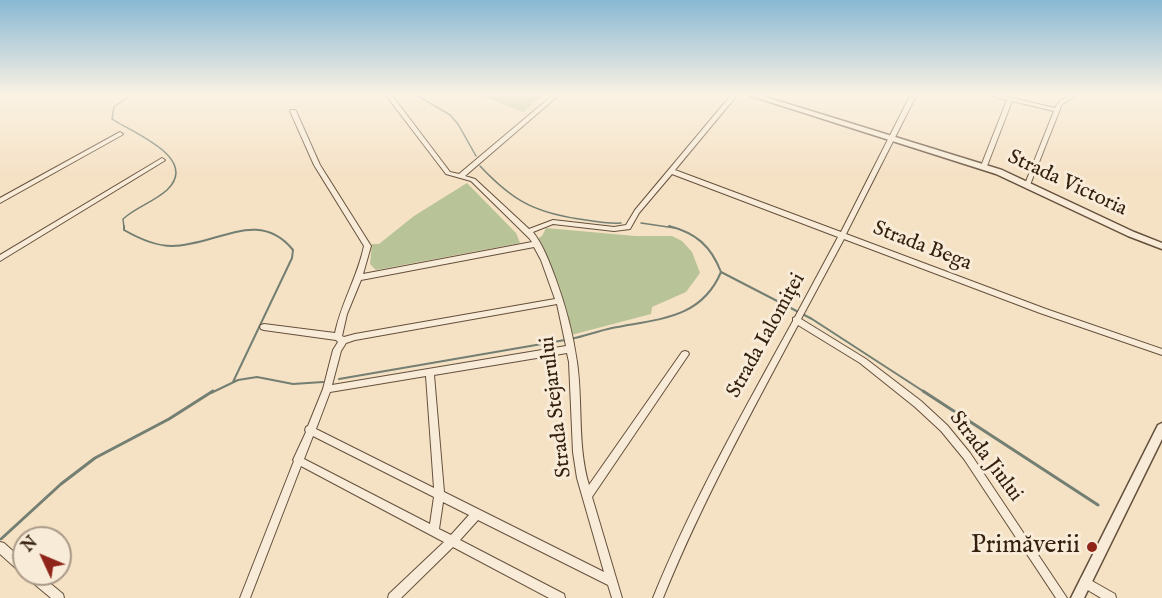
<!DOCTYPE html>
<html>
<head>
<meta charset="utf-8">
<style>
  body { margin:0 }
  #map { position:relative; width:1162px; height:598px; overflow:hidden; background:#f5e1c4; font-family:"IM FELL English",serif }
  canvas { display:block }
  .north { position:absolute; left:12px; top:526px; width:60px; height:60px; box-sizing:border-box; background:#f8ecd9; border:2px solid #aa9a88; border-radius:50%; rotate:314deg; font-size:16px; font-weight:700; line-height:24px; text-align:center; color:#35200e }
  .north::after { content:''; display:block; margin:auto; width:21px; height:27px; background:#8f2418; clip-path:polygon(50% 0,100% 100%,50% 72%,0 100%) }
</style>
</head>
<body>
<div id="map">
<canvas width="1162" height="598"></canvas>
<div class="north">N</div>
</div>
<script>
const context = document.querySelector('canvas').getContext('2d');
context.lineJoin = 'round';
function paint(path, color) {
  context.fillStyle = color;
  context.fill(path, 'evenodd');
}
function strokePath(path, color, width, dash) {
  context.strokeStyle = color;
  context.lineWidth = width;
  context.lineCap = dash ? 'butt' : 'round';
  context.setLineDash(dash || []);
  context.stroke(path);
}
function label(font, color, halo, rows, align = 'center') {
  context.font = font + ' "IM FELL English",serif';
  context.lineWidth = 6;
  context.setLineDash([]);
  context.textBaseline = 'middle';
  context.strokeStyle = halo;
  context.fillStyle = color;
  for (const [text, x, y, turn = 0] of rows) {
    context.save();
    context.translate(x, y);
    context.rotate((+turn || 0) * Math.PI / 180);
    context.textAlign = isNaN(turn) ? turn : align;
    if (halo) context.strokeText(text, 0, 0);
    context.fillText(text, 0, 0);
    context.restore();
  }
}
paint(new Path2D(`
  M476 94H545L523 112Z
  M467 183 516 233 520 243 376 270 370 264 372 244H379L414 216Z
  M546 228 635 236H672L682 241 692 252 700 273 686 292 652 307 651 314 571 335 537 239 542 236Z`), '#b8c397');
strokePath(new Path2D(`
  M415 94 450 115 458 124 476 156
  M480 166C512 200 533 212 579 219 593 221 607 224 621 223
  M641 223 675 228
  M124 228 123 219 128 215C140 206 156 200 167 190 200 158 133 133 112 119L114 107 132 94`), '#737f72', 1.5);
strokePath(new Path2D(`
  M124 226V230C138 238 156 246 172 246 216 246 258 207 293 250L292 258 233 382
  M721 272 812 319 926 393
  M571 339C585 336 598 331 612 328 656 319 701 320 721 272 711 246 696 233 669 226
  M339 379 565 340
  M211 393 238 380 257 377 293 384 323 382`), '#737f72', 2);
strokePath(new Path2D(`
  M923 391 1098 505
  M1 539 61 484 95 458 169 419 213 391`), '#737f72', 3);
const minor = new Path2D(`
  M385 94H391L450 172 459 174 554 94H560L465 176 475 179 529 229 553 220 614 227 626 225 635 210 732 94H738L675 170 841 232 911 94H917L846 234 1046 309 1162 349V355L1040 313 844 239 801 319 866 359 921 401 947 425 970 453 1067 598H1056L964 459 941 431 915 407 860 363 798 325C750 415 701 504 663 598H653C692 502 743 412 793 321V318L795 317 838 237 672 174 639 213 630 229 614 231 553 224 533 232C543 245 549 261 555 277 565 304 573 333 577 362 583 403 577 445 589 485L682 352 685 351 688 352 689 354 592 497 622 598H612L608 585 478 520 460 540 564 594 565 598H549L453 547 401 598H388L389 594 444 542 301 466 250 598H240L294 461 293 460 306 432 305 430 306 427 308 426 323 389 333 350 338 342 336 340 264 330 261 329 260 327 261 325 264 324 335 333C341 303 358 276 364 246L314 165 290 111 291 110H295L296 111 320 165 371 246 363 274 532 242 529 238 471 181 446 174ZM534 247 541 260 555 299 355 334 344 337 342 336 347 314 361 280ZM557 304 566 346 332 385 341 351 346 343 355 340ZM567 353 569 362 573 452 577 478 604 572 444 492 434 375ZM426 376 434 488 316 429 330 392ZM313 436 434 497 430 524 304 459ZM443 502 469 515 451 535 439 529Z
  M986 94H995L1055 108C1059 99 1070 94 1080 94L1062 104 1030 185H1026L1025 184 1054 111 1012 101 987 166 984 168 981 166 1007 100Z
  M120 132 123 134 122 135 0 203V198Z
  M162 158 165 160 164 161 0 261V255Z
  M0 542 4 543 24 561V573L20 572 0 554Z
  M26 574H39L63 594 64 598H51L27 578Z
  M1085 577 1115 594 1116 598H1101L1081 586 1080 582 1081 578Z`);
const tertiary = new Path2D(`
  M747 94H756L1002 170 1134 232 1162 243V249L1128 236 996 174 748 95Z
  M1162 423V439L1084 598H1071L1158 425Z`);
strokePath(minor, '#65503c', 2);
strokePath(tertiary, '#65503c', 3);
paint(minor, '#f8ecd9');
paint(tertiary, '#f8ecd9');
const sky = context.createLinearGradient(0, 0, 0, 178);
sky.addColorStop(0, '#89b8d3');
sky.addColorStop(0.53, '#faf2e4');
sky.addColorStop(1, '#faf2e400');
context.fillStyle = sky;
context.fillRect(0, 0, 1162, 178);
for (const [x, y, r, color] of [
  [1092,547,6,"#8f2418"]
]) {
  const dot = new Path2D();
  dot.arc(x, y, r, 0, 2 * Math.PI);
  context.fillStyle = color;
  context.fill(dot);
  strokePath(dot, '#f8ecd9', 2);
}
label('21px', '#35200e', '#f8ecd9', [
  ["Strada Victoria",1067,184,25],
  ["Strada Bega",922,247,21],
  ["Strada Ialomiței",767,336,-61],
  ["Strada Stejarului",557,407,-97],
  ["Strada Jiului",985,457,53]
]);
label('26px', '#35200e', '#f8ecd9', [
  ["Primăverii",1080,547]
], 'right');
</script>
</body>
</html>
